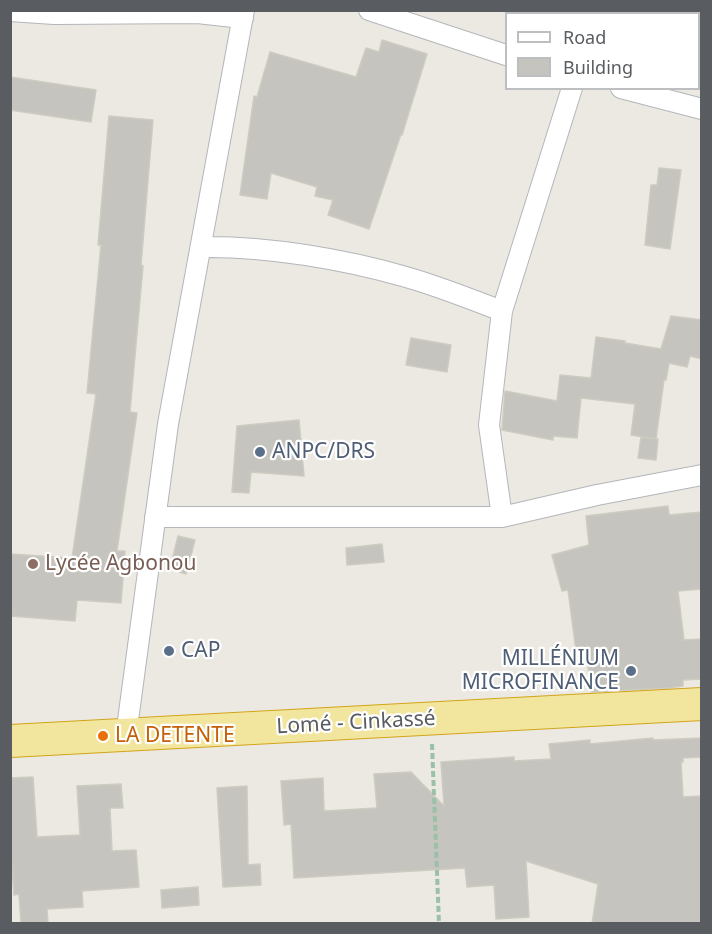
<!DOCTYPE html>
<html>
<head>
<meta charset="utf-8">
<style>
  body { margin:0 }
  #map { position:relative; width:712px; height:934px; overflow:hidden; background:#ebe9e1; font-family:"Noto Sans",sans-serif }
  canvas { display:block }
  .frame { position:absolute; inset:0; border:12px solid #595c60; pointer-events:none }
  .legend { position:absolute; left:505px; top:12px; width:195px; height:78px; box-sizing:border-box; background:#fff; border:2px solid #bdbebf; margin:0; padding:8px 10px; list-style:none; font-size:18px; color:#595c60 }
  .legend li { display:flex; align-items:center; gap:12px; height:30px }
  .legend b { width:30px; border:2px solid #bdbebf }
</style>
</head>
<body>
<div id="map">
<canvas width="712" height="934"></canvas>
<div class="frame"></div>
<ul class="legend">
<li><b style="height:8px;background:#fff"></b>Road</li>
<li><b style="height:16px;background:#c6c4be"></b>Building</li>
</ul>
</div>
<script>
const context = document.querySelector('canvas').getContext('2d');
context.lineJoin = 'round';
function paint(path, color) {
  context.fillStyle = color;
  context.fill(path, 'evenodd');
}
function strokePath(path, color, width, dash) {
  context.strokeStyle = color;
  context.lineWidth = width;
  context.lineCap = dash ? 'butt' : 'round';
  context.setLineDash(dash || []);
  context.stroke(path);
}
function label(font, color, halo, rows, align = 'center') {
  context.font = font + ' "Noto Sans",sans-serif';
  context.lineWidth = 4.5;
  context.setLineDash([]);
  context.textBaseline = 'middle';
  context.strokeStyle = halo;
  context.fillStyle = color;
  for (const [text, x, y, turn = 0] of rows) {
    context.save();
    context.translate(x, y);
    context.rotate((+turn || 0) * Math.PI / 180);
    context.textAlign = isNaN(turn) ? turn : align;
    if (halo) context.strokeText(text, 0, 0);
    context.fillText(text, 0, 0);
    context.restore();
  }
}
const building = new Path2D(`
  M382 40 427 54 402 135 401 134 369 229 328 215 333 200 315 196 317 187 271 173 267 199 240 195 254 96 257 97 270 52 356 77 366 48 379 52Z
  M10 77 96 90 91 122 10 110Z
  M109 116 153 120 141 265 143 266 130 412 137 413 117 551H125L121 603 77 600 75 621 10 616V554L72 558 96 394 87 393 101 245H98Z
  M659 168 681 170 670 249 645 245 651 185H657Z
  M671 316 702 320V359L690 356 687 367 669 363 666 380H664L656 439 631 435 635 404 581 398 577 438 553 436V440L502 430 505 391 557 401 560 375 591 378 596 337 625 341V343L661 349Z
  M411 338 451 345 447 372 406 365Z
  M299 420 304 476 251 472 249 493 232 492 237 426Z
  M641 437 658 439 656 460 638 458Z
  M668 506 669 515 702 512V589L678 591 684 640 702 639 701 679 683 680V686L669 688 591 692 586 649 576 651 568 590 562 591 552 555 589 545 586 516Z
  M178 536 195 540 186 574 170 569Z
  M382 544 384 562 347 565 346 548Z
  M653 738V740L702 738V757L683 758V762H681L683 797 702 796V924H592L598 884 526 861 529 917 496 919 494 885 467 887 465 868 294 878 291 824 284 825 281 781 323 778 324 811 377 808 374 774 411 772 444 806 441 762 514 757V761L551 759 549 744 590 740V744Z
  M33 777 37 837 80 835 77 786 121 784 123 808H110L112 851 136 850 139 887 82 891 83 907 47 909 48 924H21L19 894 14 895 10 840V778Z
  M247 786 248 865 260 864 261 885 223 887 217 788Z
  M198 887 199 905 162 908 161 890Z`);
paint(building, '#c6c4be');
strokePath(building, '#cecbc0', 1.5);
const minor = new Path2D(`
  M369 10 506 55
  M10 11 54 14 197 13 243 18
  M601 14 602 10
  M621 88 702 109
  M202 247C266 246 344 259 406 277 438 286 470 299 502 311L489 425 502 517
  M502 311 572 88
  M155 517H502L597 495 702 475
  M126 735 168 424 244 10`);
const trunk = new Path2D(`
  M10 741 702 704`);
strokePath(minor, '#b3b6ba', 22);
strokePath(trunk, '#d3a419', 34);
strokePath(new Path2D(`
  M432 744 439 924`), '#9ac0a7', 4, [6, 3]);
strokePath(minor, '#fff', 20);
strokePath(trunk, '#f2e69e', 32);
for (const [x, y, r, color] of [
  [260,452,6,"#5c6f8a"],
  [33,564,6,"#8d6e63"],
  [169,651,6,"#5c6f8a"],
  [631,671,6,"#5c6f8a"],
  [103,736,6,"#e8710a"]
]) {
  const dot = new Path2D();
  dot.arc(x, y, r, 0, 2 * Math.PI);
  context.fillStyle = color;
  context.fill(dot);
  strokePath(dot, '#fff', 2);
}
label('21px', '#4e5e75', '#fff', [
  ["ANPC/DRS",272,452],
  ["CAP",181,651],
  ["MILLÉNIUM",619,659,"right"],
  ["MICROFINANCE",619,683,"right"]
], 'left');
label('21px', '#785e54', '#fff', [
  ["Lycée Agbonou",45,564]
], 'left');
label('21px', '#595c60', '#fff', [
  ["Lomé - Cinkassé",356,723,-3]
]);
label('21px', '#c56008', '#fff', [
  ["LA DETENTE",115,736]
], 'left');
</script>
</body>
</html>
